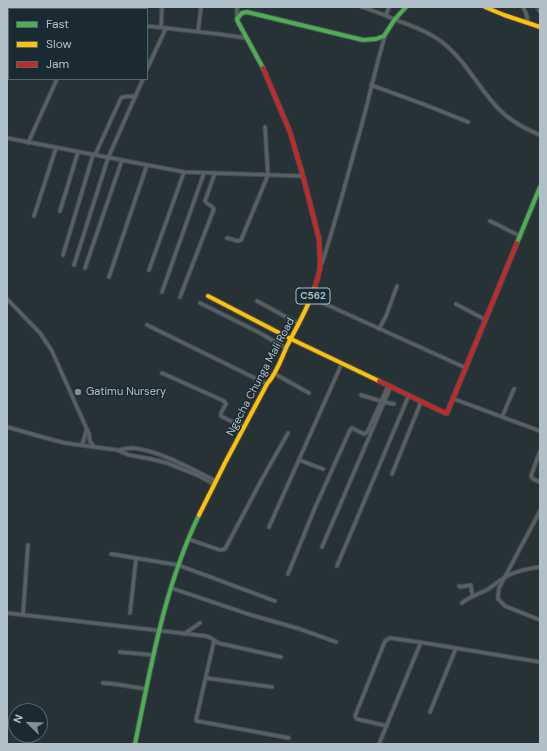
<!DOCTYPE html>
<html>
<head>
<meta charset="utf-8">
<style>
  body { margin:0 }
  #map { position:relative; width:547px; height:751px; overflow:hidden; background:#273237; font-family:"DM Sans",sans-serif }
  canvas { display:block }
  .frame { position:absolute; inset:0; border:8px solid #b0c0c9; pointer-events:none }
  .legend { position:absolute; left:8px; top:8px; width:140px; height:72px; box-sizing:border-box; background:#1a2a32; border:1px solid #56666e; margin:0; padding:5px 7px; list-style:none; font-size:12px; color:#b0c0c9 }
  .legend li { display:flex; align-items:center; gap:8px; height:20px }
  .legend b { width:20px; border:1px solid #56666e }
  .north { position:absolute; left:8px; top:703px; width:40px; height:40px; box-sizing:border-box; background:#1a2a32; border:1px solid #56666e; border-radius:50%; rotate:293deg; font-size:11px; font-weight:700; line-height:16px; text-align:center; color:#b0c0c9 }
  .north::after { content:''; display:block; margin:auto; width:14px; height:18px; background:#808e96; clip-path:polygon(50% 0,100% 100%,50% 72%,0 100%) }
</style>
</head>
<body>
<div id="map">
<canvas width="547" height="751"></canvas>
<div class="frame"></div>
<ul class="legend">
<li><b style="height:5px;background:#4caf50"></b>Fast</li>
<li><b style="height:5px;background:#ffc107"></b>Slow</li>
<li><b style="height:5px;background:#c62828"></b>Jam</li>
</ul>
<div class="north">N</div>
</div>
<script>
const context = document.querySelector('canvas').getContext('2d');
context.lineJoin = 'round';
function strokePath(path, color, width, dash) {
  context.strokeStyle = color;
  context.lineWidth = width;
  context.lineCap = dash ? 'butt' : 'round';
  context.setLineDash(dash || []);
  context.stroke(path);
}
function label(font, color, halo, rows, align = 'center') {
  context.font = font + ' "DM Sans",sans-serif';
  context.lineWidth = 3;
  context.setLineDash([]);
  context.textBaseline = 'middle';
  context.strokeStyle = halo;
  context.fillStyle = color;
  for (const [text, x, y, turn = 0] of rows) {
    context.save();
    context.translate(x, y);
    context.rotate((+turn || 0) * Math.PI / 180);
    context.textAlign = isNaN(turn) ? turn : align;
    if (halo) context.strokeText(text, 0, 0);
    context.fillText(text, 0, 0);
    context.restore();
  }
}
const street = new Path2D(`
  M237 7V19
  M362 7C374 11 385 15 396 20 412 26 429 32 442 42 464 59 477 85 495 105 507 119 523 128 540 135
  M523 7 526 13 528 23
  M109 9V7
  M129 9V7
  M7 13H9
  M386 15 389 7
  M147 26 218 34 246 38
  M161 27 162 7
  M198 32 201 7
  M7 34 9 30
  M147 69 166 28
  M371 85 423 104 468 122
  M7 138 184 172 303 176
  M28 143 57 79
  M95 155 121 98 123 97 135 96
  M60 211 78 152
  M34 216 56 148
  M490 221 520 236
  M227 238 238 241 241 240 268 175 265 127
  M63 255 93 155
  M322 263C335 224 345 185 356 145 367 109 374 72 385 36
  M74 265 108 158 143 79
  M85 268 122 160
  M149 270 184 172
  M109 277 147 165
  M162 292 204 173
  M180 297 214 209C212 205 207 205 205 201L215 173
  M312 298 466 368
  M7 299 40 333 52 351 89 434 90 441 94 447
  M257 301 299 324
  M200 303 258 332 286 348
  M456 304 486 320
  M147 325 267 384
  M379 329 386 316 397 286
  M162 373 224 401 226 404 221 413V416L244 428
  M275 374 309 393
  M361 395 381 401
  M454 399 540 431
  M385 402 394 404
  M502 417 514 389
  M7 427 46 438 65 443 117 450 129 455 151 459 167 463 197 475 214 484
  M82 445 87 429
  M119 450C123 449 128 448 132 448 159 450 191 469 216 481
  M540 451 531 476 533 479 540 482
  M299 460 323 469
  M392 474 421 402
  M540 511 499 588 498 595V599L505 606 540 620
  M269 527 342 363
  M188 539 220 550 225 549 262 479 288 433
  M322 547 391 386
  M111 554 178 565 275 601
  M337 566 409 395
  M288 574 314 510 350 430 352 428 364 434 368 431 388 386
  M459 586 460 587 471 585 472 594 474 596
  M171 588 251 615 300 629 336 642
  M462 603C469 597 478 594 487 590 493 586 498 581 504 578 512 572 530 568 540 567
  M7 613 206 636 211 638 218 643 281 657
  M130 613 136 559
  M23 615 28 545
  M184 634 200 623
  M214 641 196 720 197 721 289 738
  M120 652 153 655
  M206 678 272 687
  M103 683 115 684 146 689
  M430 712 456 648
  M387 726 357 719 356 718 355 716 385 641 390 638 425 643 540 662
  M379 744 421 642`);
const fast = new Path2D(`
  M263 68 238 22 237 19 242 13 247 12 363 40 376 39 384 36 395 19 406 7
  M517 243 540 187
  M135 744C151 666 164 588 199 515`);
const slow = new Path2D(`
  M485 7 504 15 540 27
  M208 296 291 339 379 381
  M199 515 226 461 267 384C277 373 281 359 287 346 297 326 308 308 315 287`);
const jam = new Path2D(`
  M263 68 290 132 303 176 319 239 320 255V269L315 287
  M379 381 445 413H447L517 243`);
strokePath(street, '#464d51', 5);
strokePath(fast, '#464d51', 6);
strokePath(slow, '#464d51', 6);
strokePath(jam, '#464d51', 6);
strokePath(street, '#586064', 3);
strokePath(fast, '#4caf50', 4);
strokePath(slow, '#ffc107', 4);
strokePath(jam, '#c62828', 4);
const rail = new Path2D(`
  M536 7 540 13`);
strokePath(rail, '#5b6368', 2.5);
strokePath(rail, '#1a2a32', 1, [3]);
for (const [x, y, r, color] of [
  [78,392,4,"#808e96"]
]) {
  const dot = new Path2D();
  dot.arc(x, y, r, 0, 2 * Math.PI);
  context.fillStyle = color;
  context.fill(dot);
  strokePath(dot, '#1a2a32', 1.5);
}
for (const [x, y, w] of [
  [313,296,34]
]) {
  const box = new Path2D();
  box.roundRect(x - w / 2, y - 8, w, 16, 3);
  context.fillStyle = '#1a2a32';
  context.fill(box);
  strokePath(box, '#b0c0c9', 1);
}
label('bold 10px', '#b0c0c9', null, [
  ["C562",313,296]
]);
label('11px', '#b0c0c9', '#1a2a32', [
  ["Ngecha Chunga Mali Road",261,377,-62]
]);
label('11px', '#b0c0c9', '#1a2a32', [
  ["Gatimu Nursery",86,392]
], 'left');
</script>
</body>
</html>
